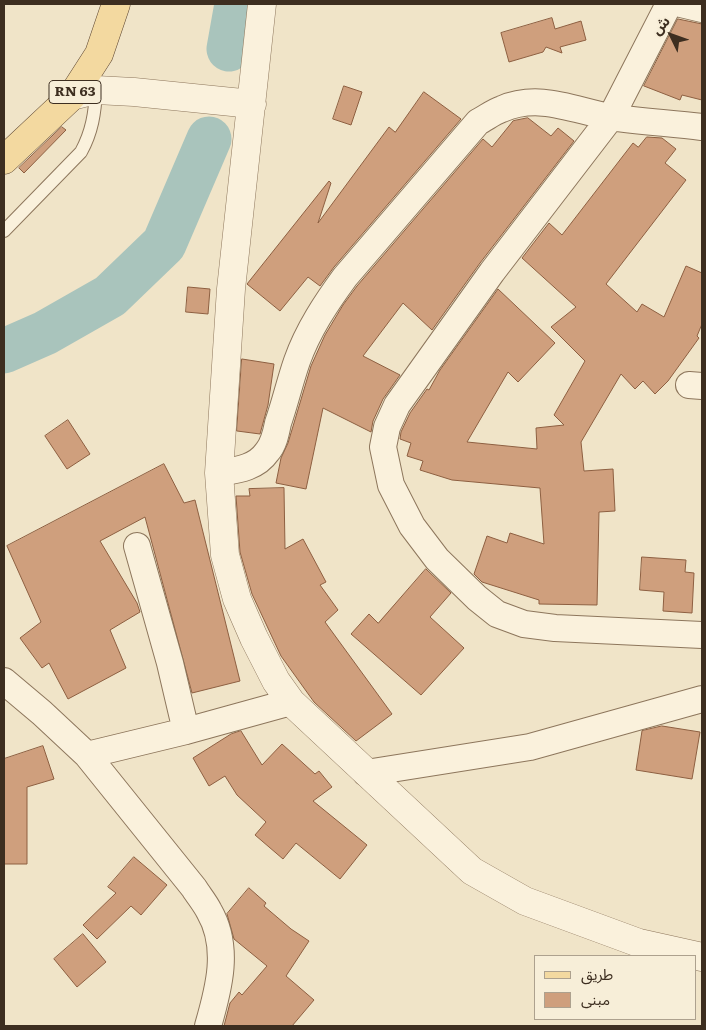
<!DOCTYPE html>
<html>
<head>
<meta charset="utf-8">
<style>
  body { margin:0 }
  #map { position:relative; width:706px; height:1030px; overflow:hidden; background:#f0e4c8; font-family:Literata,"Noto Sans Arabic",serif }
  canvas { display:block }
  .frame { position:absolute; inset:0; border:5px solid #3d2e20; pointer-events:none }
  .legend { position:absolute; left:534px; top:955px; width:162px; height:65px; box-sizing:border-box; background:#f7eed8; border:1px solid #ada18e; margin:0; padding:6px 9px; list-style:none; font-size:15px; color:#3d2e20 }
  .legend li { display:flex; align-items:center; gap:10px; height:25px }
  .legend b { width:25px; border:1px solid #ada18e }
  .north { position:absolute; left:646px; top:10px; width:50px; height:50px; -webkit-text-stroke:4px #f7eed8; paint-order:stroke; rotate:312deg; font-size:14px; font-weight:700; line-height:20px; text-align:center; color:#3d2e20 }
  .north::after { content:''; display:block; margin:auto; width:18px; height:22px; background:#3d2e20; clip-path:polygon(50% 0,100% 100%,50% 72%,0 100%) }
</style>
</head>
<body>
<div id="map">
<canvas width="706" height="1030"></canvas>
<div class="frame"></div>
<ul class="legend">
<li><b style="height:6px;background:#f3d9a0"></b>طريق</li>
<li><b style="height:14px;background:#cf9f7d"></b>مبنى</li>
</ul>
<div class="north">ش</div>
</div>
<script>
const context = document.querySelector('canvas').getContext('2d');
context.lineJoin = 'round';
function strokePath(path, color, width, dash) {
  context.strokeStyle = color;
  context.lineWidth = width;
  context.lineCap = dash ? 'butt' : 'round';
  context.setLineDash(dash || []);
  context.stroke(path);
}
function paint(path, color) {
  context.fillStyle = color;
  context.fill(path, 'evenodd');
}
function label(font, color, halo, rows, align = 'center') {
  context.font = font + ' Literata,serif';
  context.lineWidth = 4;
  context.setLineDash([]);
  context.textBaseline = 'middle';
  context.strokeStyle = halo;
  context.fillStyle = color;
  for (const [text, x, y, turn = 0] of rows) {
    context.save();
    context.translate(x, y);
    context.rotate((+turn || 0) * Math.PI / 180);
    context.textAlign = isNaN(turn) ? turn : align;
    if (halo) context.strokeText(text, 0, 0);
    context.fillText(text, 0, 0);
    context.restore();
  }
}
strokePath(new Path2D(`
  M229 49 237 4
  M4 351 45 333 110 296 164 244 209 139`), '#a9c4bc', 45);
const building = new Path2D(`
  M552 18 555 29 581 21 586 40 560 47 562 53 546 47 543 52 509 62 501 33Z
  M678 19 702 24V100L682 95 680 100 644 86Z
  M344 86 362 92 351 125 333 119Z
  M424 92 461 119 334 267 320 286 308 277 280 311 247 284 329 181 331 183 318 223 389 127 395 132Z
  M528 118 551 136 558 128 574 141 480 263 432 330 403 303 363 356 400 375 383 399 373 421 371 432 323 408 306 489 276 483 281 458 288 443 311 366 325 335 343 305 357 286 483 139 492 147 513 121Z
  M62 127 66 130 24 173 19 168Z
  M647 137 662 138 676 149 665 163 686 180 606 284 637 312 642 304 664 317 686 266 702 273V324L697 336 699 338 668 381 655 394 643 381 635 389 621 374 581 442 584 471 613 469 615 511 599 512 597 605 539 604V600L482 582 474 574 487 536 507 543 510 533 544 544 540 488 452 480 420 470 423 461 407 456 411 443 400 439 401 432 410 413 427 389 429 390 440 370 498 289 555 343 518 382 508 372 467 442 537 449 536 428 564 425 554 415 585 361 551 327 576 307 522 258 549 223 562 235 633 143 638 147Z
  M188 287 210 289 208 314 186 312Z
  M242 359 274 364 268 405 260 434 237 431Z
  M68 420 90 454 67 469 45 436Z
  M164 464 184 503 195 500 240 681 192 693 145 517 100 541 137 603 140 612 110 630 126 668 68 699 49 663 42 668 20 638 41 622 7 546Z
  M284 488 285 549 303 539 326 582 320 585 338 610 325 622 392 714 356 741 314 702 281 656 252 594 240 552 236 496H250L249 489Z
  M642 557 686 560 685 572 694 573 692 613 663 611 664 592 640 590Z
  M426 569 451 593 430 617 464 648 421 695 351 634 369 614 378 623Z
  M662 726 700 732 692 779 636 770 642 731Z
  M241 731 262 765 282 744 315 774 319 771 332 787 313 801 367 845 340 879 296 843 283 859 255 835 266 822 237 795 225 776 209 786 193 758 231 734Z
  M43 746 54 779 27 787V864H4V759Z
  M134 857 167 885 141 915 131 906 97 939 83 925 116 893 108 887Z
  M249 888 266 903 264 906 291 929 309 941 286 976 314 1000 292 1026H224L230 1003 239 992 242 995 267 966 234 939 227 914Z
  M83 934 106 962 77 987 54 959Z`);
paint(building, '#cf9f7d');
strokePath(building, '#8d5f41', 1);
const service = new Path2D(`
  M4 231 81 152C92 132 95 113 96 90`);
const minor = new Path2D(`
  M669 4 611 117 492 272 397 405 387 427 383 447 391 485 412 526 437 559 477 598 497 614 524 624 555 628 702 635
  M681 4 702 9
  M689 385 702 386
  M219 473C237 470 256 468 267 452 274 444 276 433 278 423 285 403 290 381 297 361 308 330 326 303 345 277L478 122C486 118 493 112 502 109 539 93 573 110 610 117 641 122 672 123 702 127
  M137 546 170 663 186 731
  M4 681 42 713 87 755 194 888C199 896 205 903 209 911 230 947 219 988 208 1026
  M87 755 186 731 291 702
  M366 773 530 747 702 699`);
const tertiary = new Path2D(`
  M262 4 231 289 219 473 225 555 237 599 254 638 276 681 291 702 472 871 525 901 639 943 702 957
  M72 96 96 90 134 92 252 104`);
const primary = new Path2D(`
  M4 160 72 96 99 54 116 4`);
strokePath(service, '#8d765c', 14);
strokePath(minor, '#8d765c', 28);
strokePath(tertiary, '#8d765c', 29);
strokePath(primary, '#5b4430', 29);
strokePath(service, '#faf1dc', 12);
strokePath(minor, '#faf1dc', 26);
strokePath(tertiary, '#faf1dc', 28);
strokePath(primary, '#f3d9a0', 28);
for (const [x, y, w] of [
  [75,92,52]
]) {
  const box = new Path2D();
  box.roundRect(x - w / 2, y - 11.5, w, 23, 4);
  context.fillStyle = '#f7eed8';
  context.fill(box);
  strokePath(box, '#3d2e20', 1);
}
label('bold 14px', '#3d2e20', null, [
  ["RN 63",75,92]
]);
</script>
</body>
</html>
